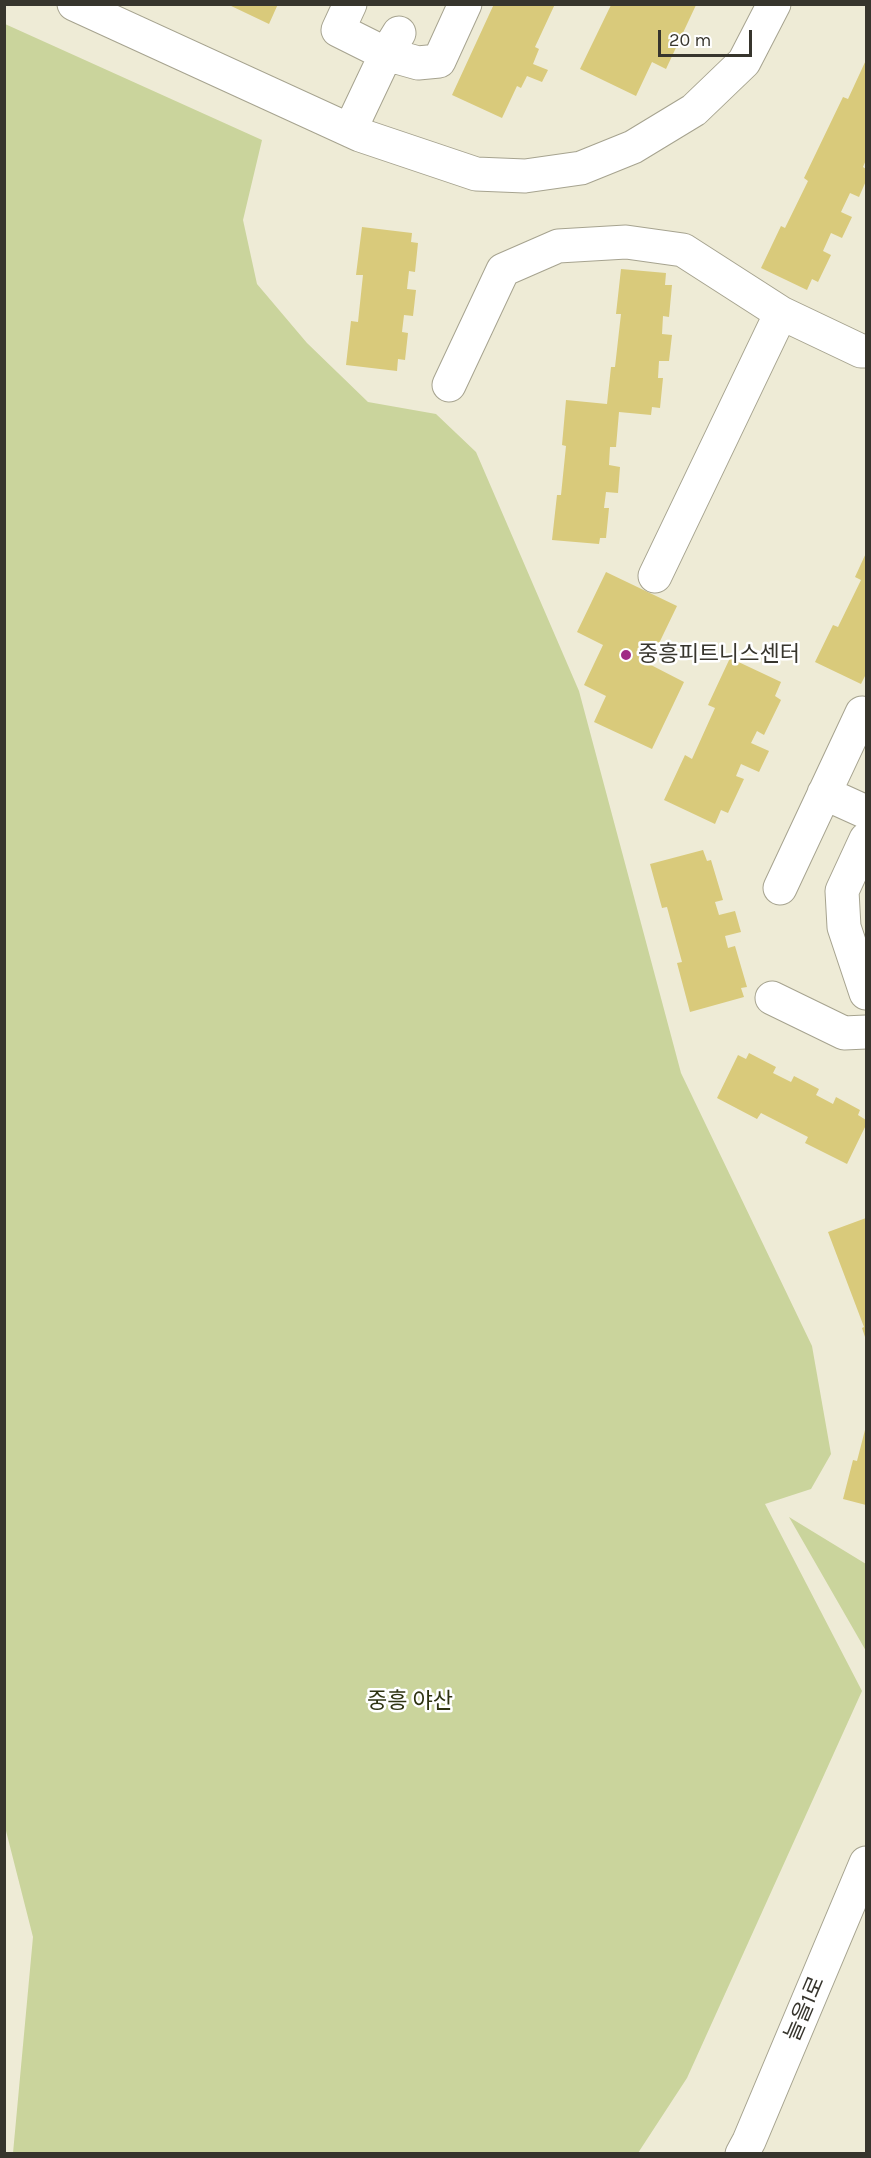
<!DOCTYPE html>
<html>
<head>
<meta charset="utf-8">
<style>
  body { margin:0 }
  #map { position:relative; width:871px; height:2158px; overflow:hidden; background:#eeebd6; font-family:Karla,sans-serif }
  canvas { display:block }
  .frame { position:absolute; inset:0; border:6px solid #37352d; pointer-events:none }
  .scale { position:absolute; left:658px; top:30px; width:94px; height:27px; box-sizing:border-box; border:3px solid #37352d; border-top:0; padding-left:8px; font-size:18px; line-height:21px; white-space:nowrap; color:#37352d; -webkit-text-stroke:4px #fff; paint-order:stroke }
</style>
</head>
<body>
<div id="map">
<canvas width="871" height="2158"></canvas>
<div class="frame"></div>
<div class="scale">20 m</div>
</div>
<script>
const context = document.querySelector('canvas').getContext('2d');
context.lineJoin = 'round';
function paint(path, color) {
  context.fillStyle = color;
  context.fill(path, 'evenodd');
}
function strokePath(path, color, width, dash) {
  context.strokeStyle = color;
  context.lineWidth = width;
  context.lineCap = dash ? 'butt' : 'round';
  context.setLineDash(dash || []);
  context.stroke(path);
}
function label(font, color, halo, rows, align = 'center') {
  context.font = font + ' Karla,"Noto Sans KR",sans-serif';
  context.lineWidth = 5;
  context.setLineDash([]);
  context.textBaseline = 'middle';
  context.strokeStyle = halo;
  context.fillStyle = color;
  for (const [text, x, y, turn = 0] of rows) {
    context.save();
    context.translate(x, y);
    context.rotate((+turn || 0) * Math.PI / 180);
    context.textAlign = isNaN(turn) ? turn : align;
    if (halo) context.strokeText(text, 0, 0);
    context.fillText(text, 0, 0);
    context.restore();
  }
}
paint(new Path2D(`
  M5 24 262 140 243 220 257 284 307 343 368 402 436 414 476 452 579 691 681 1073 812 1346 831 1454 811 1489 765 1504 862 1691 687 2078 638 2153H13L33 1937 4 1823Z
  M789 1517 866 1564V1651Z`), '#cad49c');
paint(new Path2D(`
  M227 4H278L269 24Z
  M494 4H555L535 47 539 49 533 64 548 70 542 82 527 76 521 88 517 86 502 118 452 95Z
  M611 5H696L666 69 652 62 636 96 580 69Z
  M866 60V160L863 167 866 169V181L859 197 850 193 841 212 852 217 842 238 831 233 823 251 831 255 818 282 812 279 807 290 761 268 781 226 785 228 808 181 804 178 843 97 848 99Z
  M362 227 412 233 411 242 418 243 415 272 409 271 407 289 416 290 413 316 404 315 402 332 408 333 405 360 398 359 397 371 346 365 351 321 358 322 363 275H356Z
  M621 269 666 273 665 285H672L669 317 663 316 662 334 672 335 669 361H659L658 378H663L660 408 652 407 651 415 619 412 616 447H610L609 465 620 467 618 493 606 492 604 508H609L606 538H600L599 544 552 540 557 495H561L566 446 562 445 566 400 607 404 611 367H615L621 314H616Z
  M866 553V676H865L861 684 815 662 833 625 838 627 861 580 855 577Z
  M606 572 677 606 649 664 684 682 652 749 594 722 606 696 584 685 603 645 577 632Z
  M730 658 781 682 775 696 781 700 764 735 757 731 751 743 769 751 759 772 741 764 736 776 744 779 728 813 721 810 715 824 664 800 685 755 692 759 715 708 708 705Z
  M703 850 707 861 711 860 723 900 715 902 719 915 735 911 741 932 725 936 728 948 735 946 747 987 741 988 744 997 690 1012 677 963 682 962 667 907 662 908 650 864Z
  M749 1053 776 1067 773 1073 791 1082 794 1076 819 1089 816 1095 833 1104 836 1097 860 1110 858 1115 866 1120V1125L847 1164 805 1143 808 1137 761 1113 757 1119 717 1098 738 1055 746 1059Z
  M866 1218V1340L862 1328 864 1327 828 1232Z
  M866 1426V1505L843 1499 853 1460 857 1461Z`), '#d9ca7b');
const minor = new Path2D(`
  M74 4 360 135 476 174 525 176 581 168 633 147 694 110 744 62 774 4
  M350 4 338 30 386 54 418 63 439 61 465 4
  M350 130 386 54 399 33
  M449 385 503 270 558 246 626 242 683 250 781 313 861 351H866
  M655 576 781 313
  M824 793 866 812
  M866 839 842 891 844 927 866 993
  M780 888 862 713
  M772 998 844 1033 866 1032
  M742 2154 749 2141 866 1863`);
strokePath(minor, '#a6a38f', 35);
strokePath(minor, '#fff', 33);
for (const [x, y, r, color] of [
  [626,655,6,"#a02b85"]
]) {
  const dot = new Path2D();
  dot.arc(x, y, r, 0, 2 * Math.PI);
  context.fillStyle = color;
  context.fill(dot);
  strokePath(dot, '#fff', 2);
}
label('22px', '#37352d', '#fff', [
  ["중흥피트니스센터",638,655]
], 'left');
label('22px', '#2e3311', '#fff', [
  ["중흥 야산",410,1702]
]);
label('22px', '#37352d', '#fff', [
  ["늘을1로",805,2009,-67]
]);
</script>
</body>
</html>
